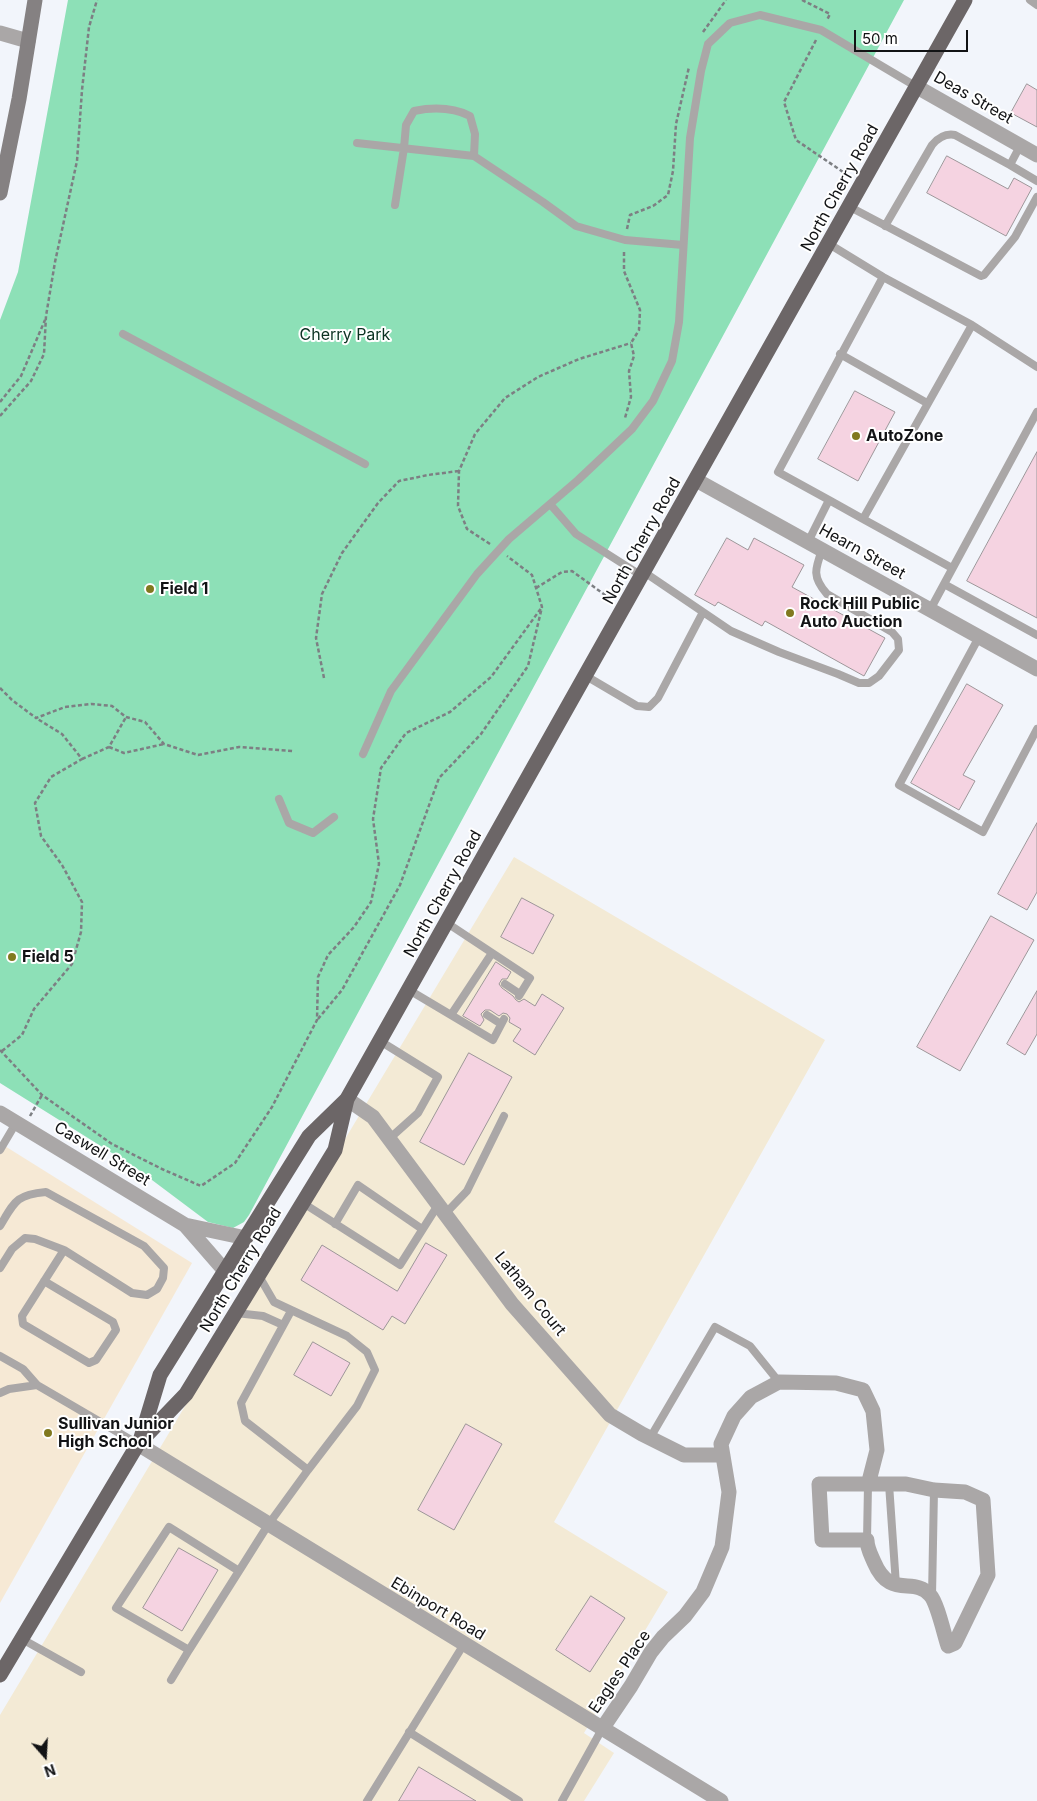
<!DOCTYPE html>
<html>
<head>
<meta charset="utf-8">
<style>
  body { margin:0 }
  #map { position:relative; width:1037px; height:1801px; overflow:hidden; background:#f2f5fb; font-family:Inter,sans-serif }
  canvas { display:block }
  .north { position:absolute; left:20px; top:1731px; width:50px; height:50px; -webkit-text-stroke:4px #fff; paint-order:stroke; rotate:161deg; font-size:14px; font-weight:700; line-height:20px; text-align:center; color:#121315 }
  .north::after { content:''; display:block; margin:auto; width:18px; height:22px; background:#121315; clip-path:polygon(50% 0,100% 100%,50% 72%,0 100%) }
  .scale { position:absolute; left:854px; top:30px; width:114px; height:22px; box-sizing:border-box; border:2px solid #121315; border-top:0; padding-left:6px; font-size:15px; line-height:18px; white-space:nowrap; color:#121315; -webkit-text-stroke:4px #fff; paint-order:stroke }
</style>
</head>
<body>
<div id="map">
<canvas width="1037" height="1801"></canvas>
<div class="north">N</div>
<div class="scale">50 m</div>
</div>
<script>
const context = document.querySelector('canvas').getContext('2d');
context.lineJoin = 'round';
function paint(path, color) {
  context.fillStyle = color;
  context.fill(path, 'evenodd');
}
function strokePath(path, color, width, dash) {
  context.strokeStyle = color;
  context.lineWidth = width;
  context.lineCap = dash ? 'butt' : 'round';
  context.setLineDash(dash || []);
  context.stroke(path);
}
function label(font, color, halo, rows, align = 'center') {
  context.font = font + ' Inter,sans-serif';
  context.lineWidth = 4;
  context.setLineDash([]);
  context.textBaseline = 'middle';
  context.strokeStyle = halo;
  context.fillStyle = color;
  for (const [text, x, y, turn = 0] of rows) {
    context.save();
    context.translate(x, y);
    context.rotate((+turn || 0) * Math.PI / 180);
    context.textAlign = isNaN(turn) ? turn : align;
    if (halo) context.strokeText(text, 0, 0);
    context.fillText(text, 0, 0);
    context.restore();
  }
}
paint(new Path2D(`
  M514 857 825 1040 554 1522 668 1592 584 1733 614 1753 584 1801H0V1715Z`), '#f3ead5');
paint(new Path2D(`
  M0 1143 192 1263 0 1603Z`), '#f6e9d5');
paint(new Path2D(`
  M68 0H904L249 1215 244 1222 233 1228 208 1222 136 1168 0 1083V320L18 272Z`), '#8de0b7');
const building = new Path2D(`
  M1027 84 1037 90V127L1011 113Z
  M947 156 1008 189 1014 178 1032 188 1006 236 927 193Z
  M855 391 895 412 858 481 818 459Z
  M1037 452V618L967 581Z
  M727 538 748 550 754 538 804 565 792 587 885 638 864 676 765 621 762 626 718 602 715 606 695 595Z
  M967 684 1003 705 963 775 975 781 959 810 911 783Z
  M1037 823V892L1027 910 998 894Z
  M522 898 554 915 533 954 501 937Z
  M991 916 1034 940 960 1071 917 1047Z
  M496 962 511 972 507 979H502L499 984 502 988 513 996 516 1000 519 1002 524 999 535 1006 542 994 564 1008 535 1055 513 1041 521 1029 509 1022 510 1018 507 1014 503 1013 499 1016 490 1010H485L481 1014 484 1020 480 1026 463 1016Z
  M1037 991V1034L1025 1055 1007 1044Z
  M469 1053 512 1077 464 1165 420 1142Z
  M426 1243 447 1255 405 1324 392 1316 383 1330 301 1280 322 1245 397 1291Z
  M313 1342 350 1363 331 1396 294 1375Z
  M466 1424 502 1444 454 1530 418 1510Z
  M179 1548 218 1570 182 1631 143 1608Z
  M591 1596 625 1618 590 1672 556 1650Z
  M419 1767 476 1801H399Z`);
paint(building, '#f5d3e1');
strokePath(building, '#9d9699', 1);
strokePath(new Path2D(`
  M802 0 830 14 827 20
  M703 32 726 0
  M816 40 784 102 796 140 849 176
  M627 229 630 215 653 206 668 195 673 171 676 124 689 67
  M624 252V271L640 310 639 330 631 343 634 356 629 371 631 397 625 418
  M0 402 21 376 45 320
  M0 416 31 381 44 354 46 316 55 262 77 161 82 90 89 27 97 0
  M490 544 467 529 458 506 459 471 475 434 505 398 538 377 579 359 631 343
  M536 588 562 572 572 571 612 600
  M324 678 316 638 322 594 342 553 378 503 399 481 428 475 459 471
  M0 688 12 700 36 718 65 707 91 704 112 706 126 717 145 722 164 744 198 755 239 747 293 751
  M109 747 124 753 164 744
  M82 759 109 747 126 717
  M318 1019 342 990 400 885 439 778 481 734 528 666 542 607 532 575 507 556
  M0 1050 42 1095 112 1144 162 1169 201 1186 235 1163 272 1107 317 1020 318 977 328 955 354 927 371 902 379 864 373 819 381 768 406 733 450 712 491 677 542 607
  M2 1051 22 1035 34 1009 72 964 81 932 82 902 62 865 41 836 35 803 51 777 82 759 62 734 36 718
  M30 1116 42 1095`), '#7d7f83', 2.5, [4, 2.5]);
strokePath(new Path2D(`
  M1030 0 1037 5
  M357 143 474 156 543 202 576 226 625 240 683 245
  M1020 146 1010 165 1037 181
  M395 205 404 148 406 125 414 111C434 107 452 107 470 116L475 134 474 156
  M850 207 981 276 984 275 1015 237 1037 197
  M885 226 932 145C938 138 945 133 955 135L1010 165
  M829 244 883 277 972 325
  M123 334 365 464
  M840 354 927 403
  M829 500 863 519
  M550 504 576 534 642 576
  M808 542 829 500 778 472 883 277
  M952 568 863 519 972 325 1037 367
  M644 572 731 631 779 652 838 674 859 683H869L879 676 899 650 898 639 892 632 827 594C812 577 815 569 822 550
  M944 584 1037 635
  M930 610 1037 412
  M979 637 899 785 983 832 1037 729
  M586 676 637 706 649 707 658 698 703 612
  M363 754 391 691 477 574 509 539 578 480 632 429 653 401 672 361 679 322 690 138 701 71 708 44 730 23 760 15 821 30 917 87
  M279 799 289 823 313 833 334 817
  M447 923 530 978 519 996
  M505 984 520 994
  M409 990 493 1040 504 1019
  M451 1015 492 953
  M487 1015 501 1024
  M380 1041 438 1077 418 1113 389 1139
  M0 1150 16 1123
  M303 1203 400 1265 438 1205
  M445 1214 467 1191 504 1116
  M335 1224 358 1185 422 1229
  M0 1226C15 1201 16 1195 46 1192L144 1246 164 1268 163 1278 157 1289 147 1295 132 1293 64 1250 35 1239 25 1238 12 1249 0 1268
  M259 1276 274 1302 347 1336 367 1352 375 1370 357 1406 308 1470
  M44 1281 113 1322 116 1330 96 1360 89 1363 23 1324 22 1316 64 1250
  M236 1313 263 1316 283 1325
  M0 1356 23 1369 37 1385 138 1444
  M0 1393 9 1389 37 1385
  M650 1438 715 1327 750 1346 779 1382
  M889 1484 896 1585
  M867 1540 868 1485
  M239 1571 189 1650 116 1608 169 1527 239 1571 268 1525 308 1470 245 1421 241 1403 291 1311
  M932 1596 934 1490
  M22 1639 81 1672
  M171 1680 189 1650
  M409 1732 519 1801
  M367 1801 464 1644
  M562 1801 602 1729`), '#aaa7a7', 8);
strokePath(new Path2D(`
  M0 33 28 41
  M917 87 1037 155
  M696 480 1037 669
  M347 1099 373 1117 512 1304 610 1415 642 1434 684 1455H723
  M0 1113 185 1225 225 1271
  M185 1225 246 1238
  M138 1444 721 1801
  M819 1484H906L934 1490 965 1492 983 1500 988 1575 955 1643 948 1646C944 1634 937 1602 930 1595 914 1576 890 1600 874 1562 871 1555 867 1548 867 1540H822Z
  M602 1729 631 1686 651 1652 663 1637 685 1616 703 1592 722 1547 729 1492 721 1444 734 1416 751 1397 779 1382 836 1383 863 1390 873 1411 877 1450 868 1485`), '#aaa7a7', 15);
strokePath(new Path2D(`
  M0 193 19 99 35 0`), '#858182', 15);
strokePath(new Path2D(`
  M140 1441 160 1375 309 1136 347 1099
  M0 1675 138 1444 186 1394 335 1150 347 1099 965 0`), '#6c6667', 15);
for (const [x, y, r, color] of [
  [856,436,5,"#81791f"],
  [150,589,5,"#81791f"],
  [790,613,5,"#81791f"],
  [12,957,5,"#81791f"],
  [48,1433,5,"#81791f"]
]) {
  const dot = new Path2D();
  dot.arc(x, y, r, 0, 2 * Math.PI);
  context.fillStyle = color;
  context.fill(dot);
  strokePath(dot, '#fff', 2);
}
label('16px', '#121315', '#fff', [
  ["Deas Street",973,98,30],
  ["North Cherry Road",840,188,-61],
  ["North Cherry Road",642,541,-61],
  ["Hearn Street",862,552,29],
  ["North Cherry Road",443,894,-61],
  ["Caswell Street",102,1154,31],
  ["North Cherry Road",241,1270,-59],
  ["Latham Court",530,1294,51],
  ["Ebinport Road",438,1609,31],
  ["Eagles Place",620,1672,-56]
]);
label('16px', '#0b3222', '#fff', [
  ["Cherry Park",345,335]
]);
label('bold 16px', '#121315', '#fff', [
  ["AutoZone",866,436],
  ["Field 1",160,589],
  ["Rock Hill Public",800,604],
  ["Auto Auction",800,622],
  ["Field 5",22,957],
  ["Sullivan Junior",58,1424],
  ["High School",58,1442]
], 'left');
</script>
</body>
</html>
